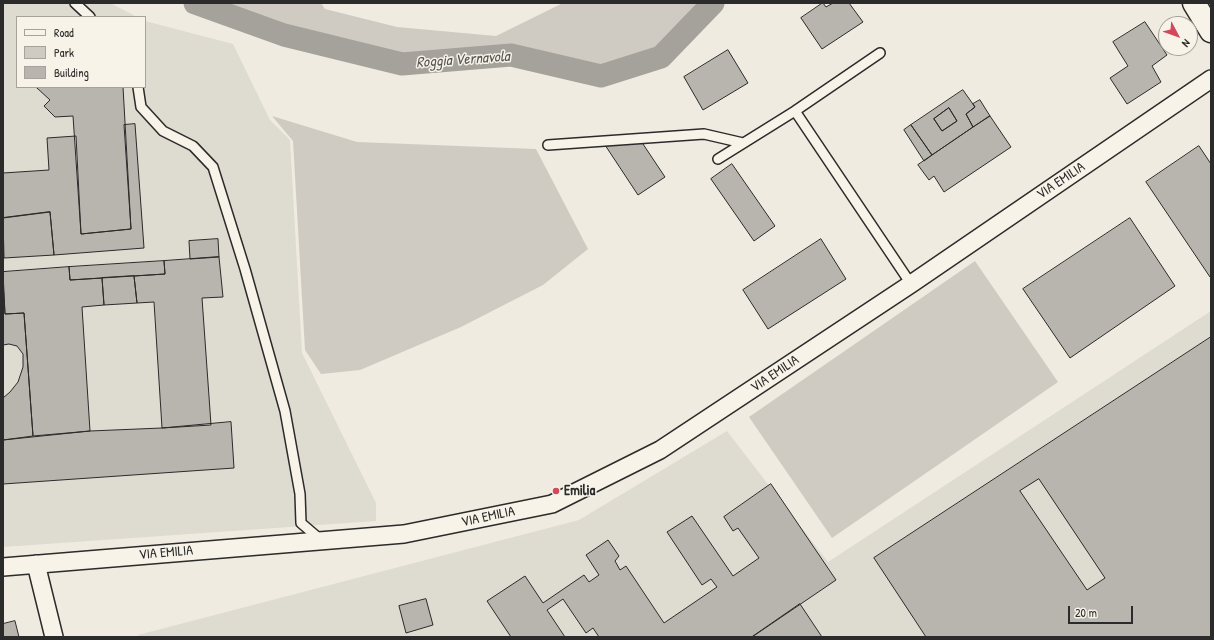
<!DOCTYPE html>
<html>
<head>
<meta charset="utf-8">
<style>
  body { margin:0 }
  #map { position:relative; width:1214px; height:640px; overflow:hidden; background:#efebe0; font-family:"Patrick Hand",sans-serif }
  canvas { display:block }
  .frame { position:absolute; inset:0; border:4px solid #2b2b2b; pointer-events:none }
  .legend { position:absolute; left:16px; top:16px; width:130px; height:72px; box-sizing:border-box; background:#f7f3e8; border:1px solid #a5a39c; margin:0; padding:5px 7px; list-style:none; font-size:12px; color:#2b2b2b }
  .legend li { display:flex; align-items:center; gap:8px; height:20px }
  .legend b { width:20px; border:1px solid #a5a39c }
  .north { position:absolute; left:1158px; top:16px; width:40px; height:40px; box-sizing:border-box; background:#f7f3e8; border:1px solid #a5a39c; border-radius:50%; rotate:131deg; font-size:11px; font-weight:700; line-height:16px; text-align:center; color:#2b2b2b }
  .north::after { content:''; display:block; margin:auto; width:14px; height:18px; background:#d1495b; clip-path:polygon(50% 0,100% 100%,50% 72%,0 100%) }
  .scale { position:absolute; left:1068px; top:606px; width:65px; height:18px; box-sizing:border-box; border:2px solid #2b2b2b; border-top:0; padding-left:5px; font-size:12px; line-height:14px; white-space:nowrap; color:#2b2b2b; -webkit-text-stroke:3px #f7f3e8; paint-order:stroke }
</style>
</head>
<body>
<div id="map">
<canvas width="1214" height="640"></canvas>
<div class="frame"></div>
<ul class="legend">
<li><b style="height:5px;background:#f7f3e8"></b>Road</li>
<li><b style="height:11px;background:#cfcbc2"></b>Park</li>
<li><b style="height:11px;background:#b8b5ae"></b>Building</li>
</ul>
<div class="north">N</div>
<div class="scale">20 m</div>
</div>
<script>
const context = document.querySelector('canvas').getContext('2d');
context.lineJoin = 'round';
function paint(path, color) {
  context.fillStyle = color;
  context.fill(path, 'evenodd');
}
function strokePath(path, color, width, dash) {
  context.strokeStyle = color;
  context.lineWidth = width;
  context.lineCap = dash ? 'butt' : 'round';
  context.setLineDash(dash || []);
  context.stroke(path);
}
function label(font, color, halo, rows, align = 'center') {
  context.font = font + ' "Patrick Hand",sans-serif';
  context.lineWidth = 3;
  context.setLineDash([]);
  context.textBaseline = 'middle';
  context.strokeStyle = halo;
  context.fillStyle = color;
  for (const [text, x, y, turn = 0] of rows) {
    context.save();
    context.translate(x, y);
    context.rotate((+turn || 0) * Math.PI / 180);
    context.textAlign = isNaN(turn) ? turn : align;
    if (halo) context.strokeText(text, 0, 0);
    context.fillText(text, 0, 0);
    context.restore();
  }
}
paint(new Path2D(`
  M3 3H110L137 17H17V87H145V21L233 44 270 120 290 140 302 353 376 503V521L3 547Z
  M1211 311V637H138V635L579 520 727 431 828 562Z`), '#dedbd1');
paint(new Path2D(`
  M213 3H321L325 9 397 27 496 36 563 3H702L656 52 598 73 511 51 402 60 277 25Z
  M272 116 357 142 536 149 588 249 543 285 461 327 360 370 321 374 305 350 293 141Z
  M975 261 1058 382 832 538 749 417Z`), '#cfcbc2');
strokePath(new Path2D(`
  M195 3 284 35 402 64 511 55 601 76 661 57 713 3`), '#a4a29a', 23);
const building = new Path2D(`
  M823 3 826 7 833 3H849L863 22 822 49 801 18Z
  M1145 22 1167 55 1152 66 1161 82 1127 104 1110 78 1128 66 1113 42Z
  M728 50 748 83 703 110 684 77Z
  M38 87H123L131 229 81 234 73 116 55 117 44 106 50 100 37 88Z
  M963 90 975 107 966 114 973 127 932 155 911 125ZM949 108 957 121 942 131 934 119Z
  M980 100 990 116 973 127 966 114 975 107 973 104Z
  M949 108 957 121 942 131 934 119Z
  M990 116 1011 147 944 192 934 176 929 180 918 165Z
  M135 124 144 248 54 255 50 212 3 218V173L49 170 47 138 76 136 81 234 131 229 124 125Z
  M911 125 932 155 924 161 904 130Z
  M641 141 665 177 638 195 603 142Z
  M1199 146 1211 164V276L1210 277 1146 182Z
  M732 164 775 226 754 241 711 179Z
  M50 212 54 255 4 258 3 218Z
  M1130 218 1175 286 1070 358 1023 289Z
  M218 239 219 257 190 259 189 241Z
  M821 239 846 279 768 329 743 290Z
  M219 257 223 297 202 298 211 425 162 428 154 302 137 303 134 276 165 274 164 261Z
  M164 261 165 274 70 280 69 267Z
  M69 267 70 280 102 278 104 305 82 307 90 431 33 436 24 313 5 314 3 272Z
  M134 276 137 303 104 305 102 278Z
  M3 281 5 314 24 313 33 436 3 440V398L10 392 18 382 23 367V354L17 346 9 344 3 345Z
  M1211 337V637H926L874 558ZM1039 479 1105 578 1087 590 1020 491Z
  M231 422 234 468 3 484V440L90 431 162 428Z
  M771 484 836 580 752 637H599L593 628 586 633 563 599 547 610 565 637H511L487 601 525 576 543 603 584 575 589 582 599 575 586 555 608 540 619 556 615 561 620 570 626 566 664 623 717 587 711 579 702 585 667 532 692 516 733 576 759 558 738 528 733 531 724 517Z
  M426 599 433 625 406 633 399 606Z
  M800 604 822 637H752Z
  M15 621 19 637H3V624Z`);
paint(building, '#b8b5ae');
strokePath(building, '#2b2b2b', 1);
const lane = new Path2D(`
  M75 3 90 17
  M138 87 141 107 163 131 193 146 213 167 245 269 285 411 300 494 301 523 322 541
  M795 111 880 53
  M548 145 704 134 743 143
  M718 159 795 111 911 284`);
const street = new Path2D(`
  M36 564 54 637
  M3 567 404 534 552 504 660 450 911 284 1211 79`);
const secondary = new Path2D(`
  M1194 3 1211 31`);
strokePath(lane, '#2b2b2b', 12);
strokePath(street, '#2b2b2b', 20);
strokePath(secondary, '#2b2b2b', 25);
strokePath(lane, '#f7f3e8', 9);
strokePath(street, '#f7f3e8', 17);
strokePath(secondary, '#f7f3e8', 22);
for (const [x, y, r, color] of [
  [556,491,4,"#d1495b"]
]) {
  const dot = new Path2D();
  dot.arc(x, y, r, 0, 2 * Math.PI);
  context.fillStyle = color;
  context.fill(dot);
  strokePath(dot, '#f7f3e8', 1.5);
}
label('14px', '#2b2b2b', '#f7f3e8', [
  ["VIA EMILIA",1061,181,-34],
  ["VIA EMILIA",775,374,-34],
  ["VIA EMILIA",488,517,-12],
  ["VIA EMILIA",166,553,-5]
]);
label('bold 14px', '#2b2b2b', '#f7f3e8', [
  ["Emilia",564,491]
], 'left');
label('italic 15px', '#555552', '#f7f3e8', [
  ["Roggia Vernavola",463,60,-4]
]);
</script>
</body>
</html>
